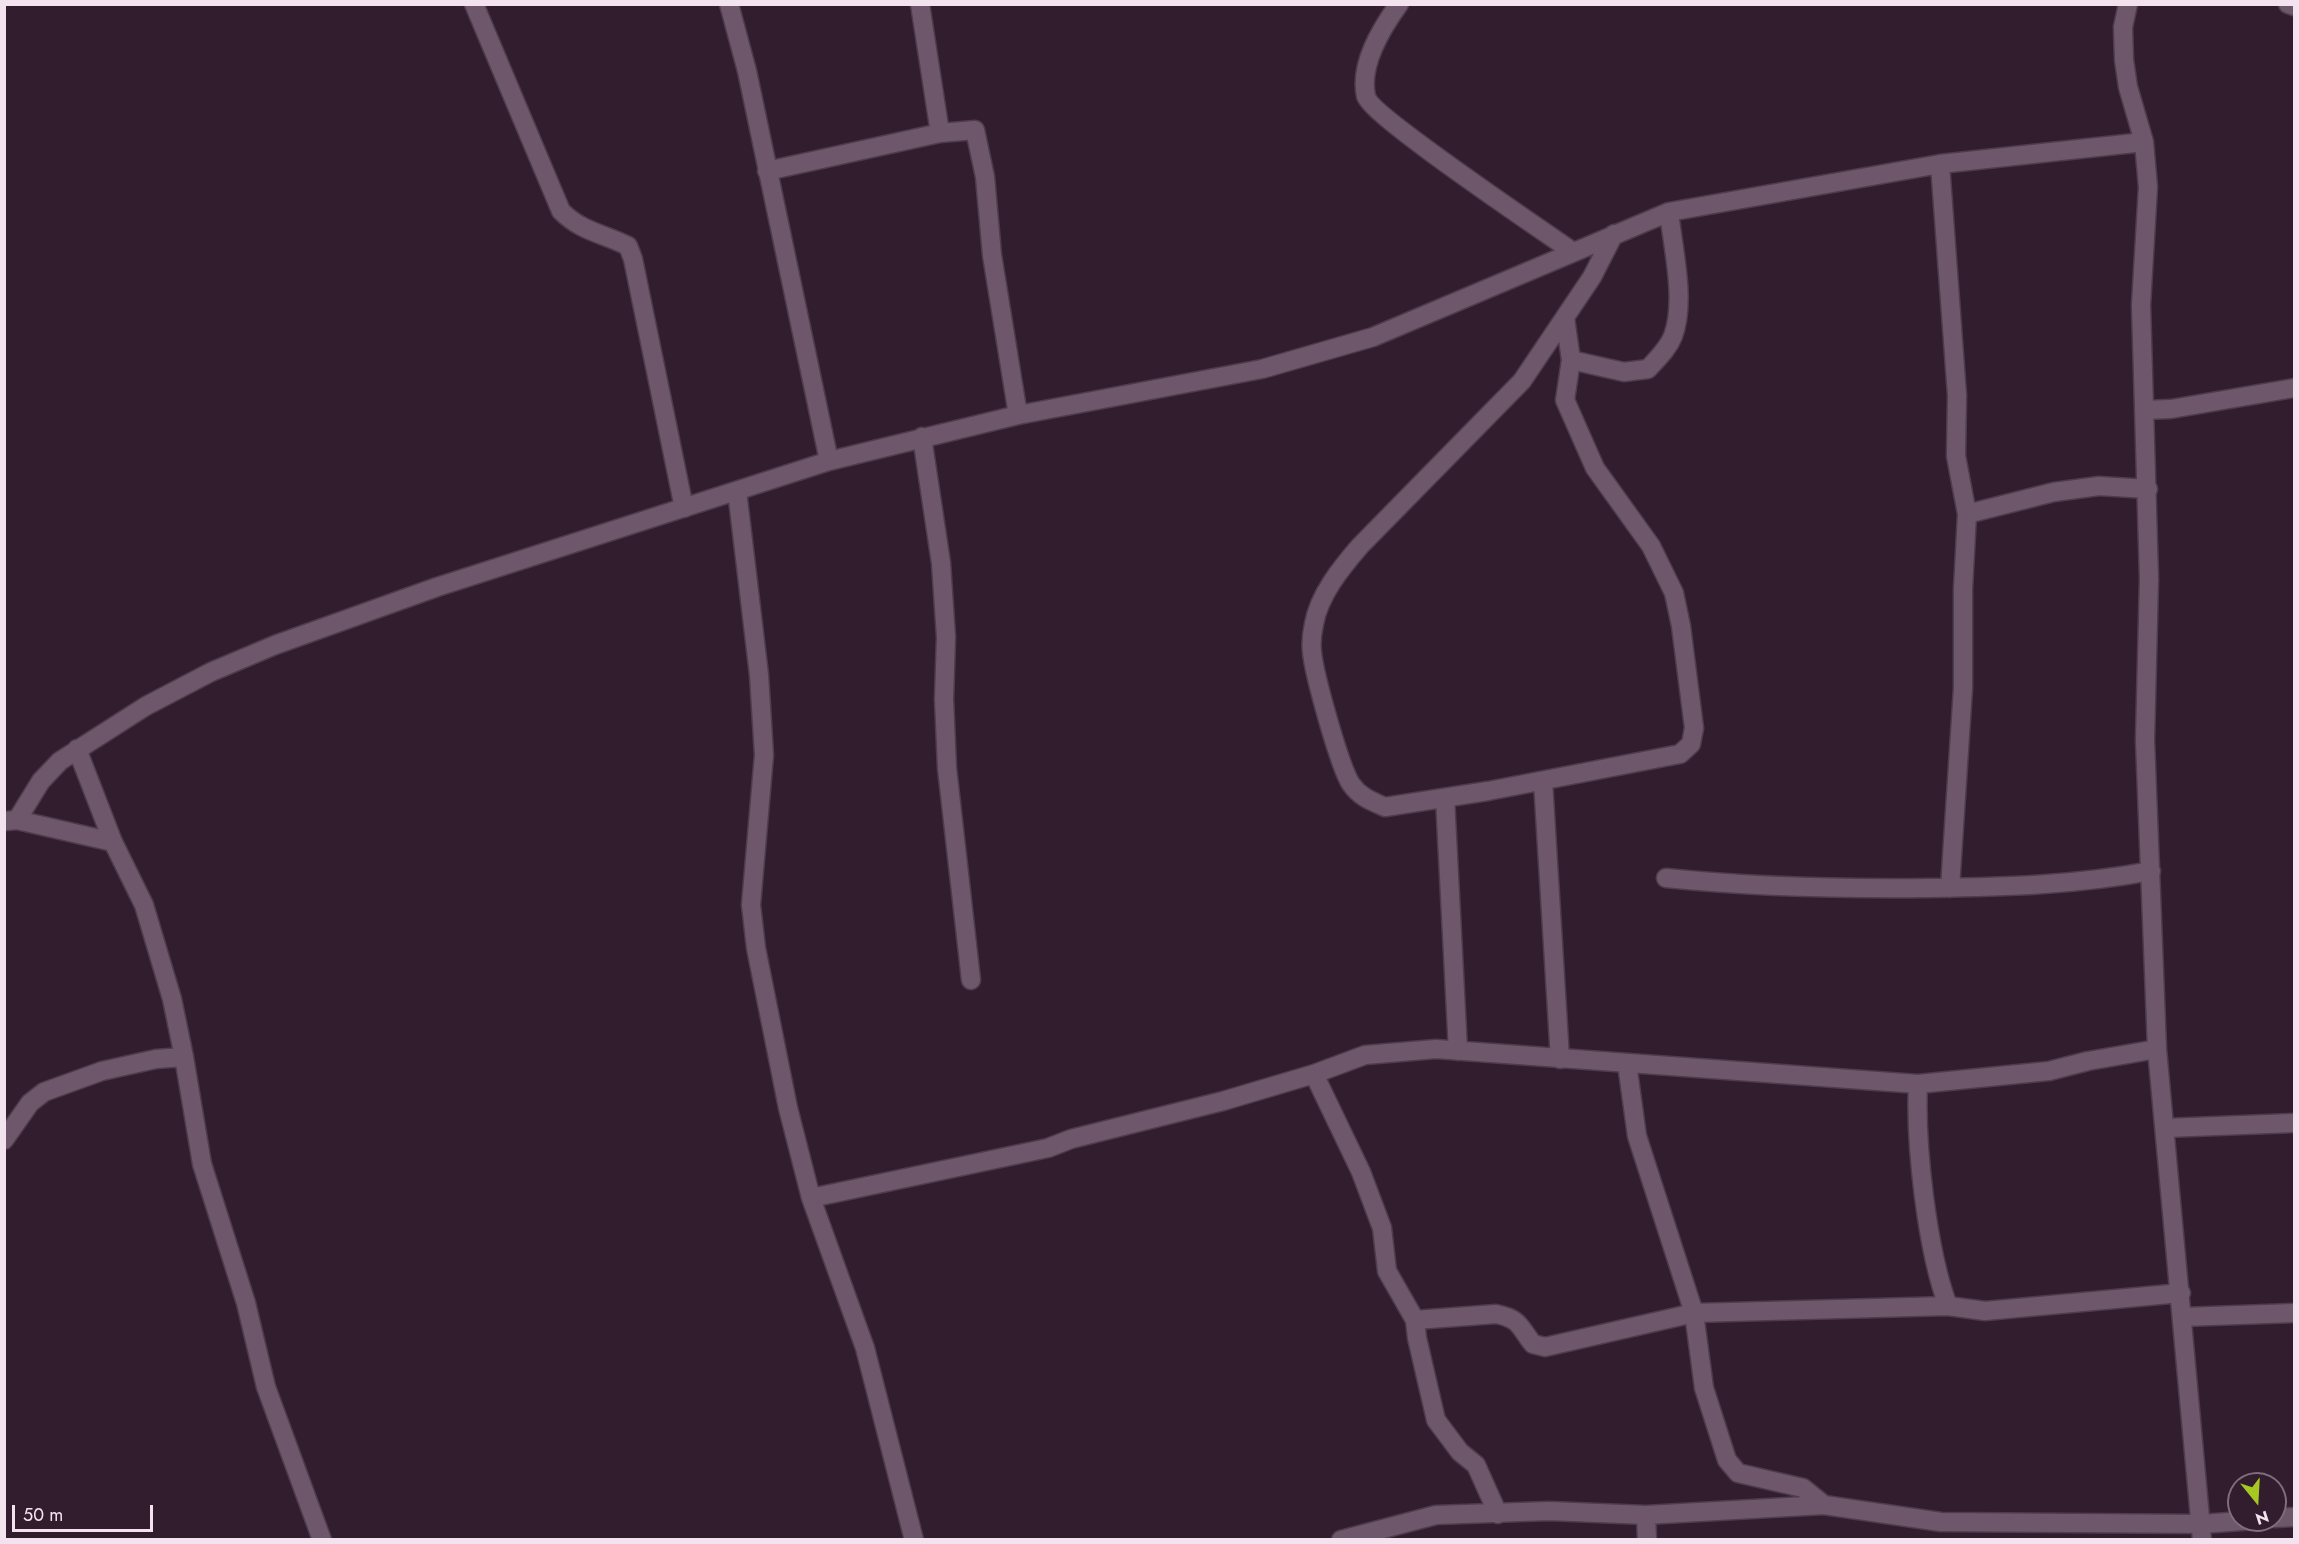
<!DOCTYPE html>
<html>
<head>
<meta charset="utf-8">
<style>
  body { margin:0 }
  #map { position:relative; width:2299px; height:1544px; overflow:hidden; background:#321d2f; font-family:Jost,sans-serif }
  canvas { display:block }
  .frame { position:absolute; inset:0; border:6px solid #f2e3ef; pointer-events:none }
  .north { position:absolute; left:2227px; top:1472px; width:60px; height:60px; box-sizing:border-box; background:#321d2f; border:2px solid #7f6c7c; border-radius:50%; rotate:162deg; font-size:16px; font-weight:700; line-height:24px; text-align:center; color:#f2e3ef }
  .north::after { content:''; display:block; margin:auto; width:21px; height:27px; background:#a5c823; clip-path:polygon(50% 0,100% 100%,50% 72%,0 100%) }
  .scale { position:absolute; left:12px; top:1505px; width:141px; height:27px; box-sizing:border-box; border:3px solid #f2e3ef; border-top:0; padding-left:8px; font-size:18px; line-height:21px; white-space:nowrap; color:#f2e3ef; -webkit-text-stroke:4px #321d2f; paint-order:stroke }
</style>
</head>
<body>
<div id="map">
<canvas width="2299" height="1544"></canvas>
<div class="frame"></div>
<div class="north">N</div>
<div class="scale">50 m</div>
</div>
<script>
const context = document.querySelector('canvas').getContext('2d');
context.lineJoin = 'round';
function strokePath(path, color, width, dash) {
  context.strokeStyle = color;
  context.lineWidth = width;
  context.lineCap = dash ? 'butt' : 'round';
  context.setLineDash(dash || []);
  context.stroke(path);
}
const minor = new Path2D(`
  M474 4 561 211C582 232 602 233 628 246L633 259 684 508
  M729 4 747 71 829 461
  M920 4 940 133
  M1399 4C1381 29 1359 65 1366 96 1370 115 1545 232 1573 252
  M2128 4 2123 27 2124 60 2128 87 2144 142 2148 187 2141 305 2149 579 2145 740 2157 1049 2202 1540
  M2288 4 2294 6
  M1940 164 1957 395 1956 456 1967 514
  M767 171 940 133 975 130 985 177 992 255 1018 415
  M1565 318 1571 360 1565 400 1595 468 1651 546 1674 593 1681 626 1694 728 1691 744 1680 754 1488 791 1385 807C1371 801 1360 797 1351 784 1340 768 1314 674 1312 652 1311 644 1312 633 1314 624 1319 595 1341 568 1360 546L1522 381 1592 277 1614 234
  M1571 360 1624 372 1648 369C1657 359 1668 349 1673 336 1686 301 1673 249 1669 212
  M2144 410 2171 409 2294 388
  M922 437 941 563 946 637 944 699 947 768 971 980
  M737 491 759 675 764 755 751 905 756 948 788 1108 811 1198 865 1348 914 1540
  M1543 781 1560 1059
  M1445 798 1458 1051
  M17 820 41 781 60 761 146 706 211 672 275 645 437 587 829 461 1018 415 1262 369 1373 337 1669 212 1940 164 2144 142
  M6 821 17 820 113 842
  M1666 878C1754 887 1841 889 1929 888 2004 887 2077 885 2151 871
  M1950 888 1963 688V589L1967 514 2054 492 2099 486 2148 489
  M184 1057 202 1164 246 1303 266 1387 322 1540
  M1627 1064 1637 1136 1694 1313 1704 1388 1727 1460 1738 1473 1803 1488 1824 1505
  M1314 1074 1361 1172 1382 1228 1387 1271 1415 1320 1417 1338 1436 1420 1460 1452 1476 1465 1498 1514
  M1918 1084C1915 1144 1927 1250 1948 1306L1985 1311 2181 1293
  M2165 1128 2294 1123
  M4 1140 30 1103 44 1092 102 1071 156 1059 184 1057 172 999 144 905 113 842 77 749
  M811 1198 1048 1148 1071 1139 1223 1101 1314 1074 1365 1055 1436 1049 1918 1084 2049 1071 2088 1061 2157 1049
  M2183 1317 2294 1313
  M1415 1320 1496 1314C1521 1319 1519 1327 1533 1344L1545 1347 1694 1313 1948 1306
  M1646 1515 1647 1540
  M2275 1518 2294 1517
  M1341 1540 1436 1515 1549 1511 1646 1515 1824 1505 1941 1522 2202 1524 2255 1520`);
strokePath(minor, '#4d3c4b', 21);
strokePath(minor, '#6f576b', 18);
</script>
</body>
</html>
